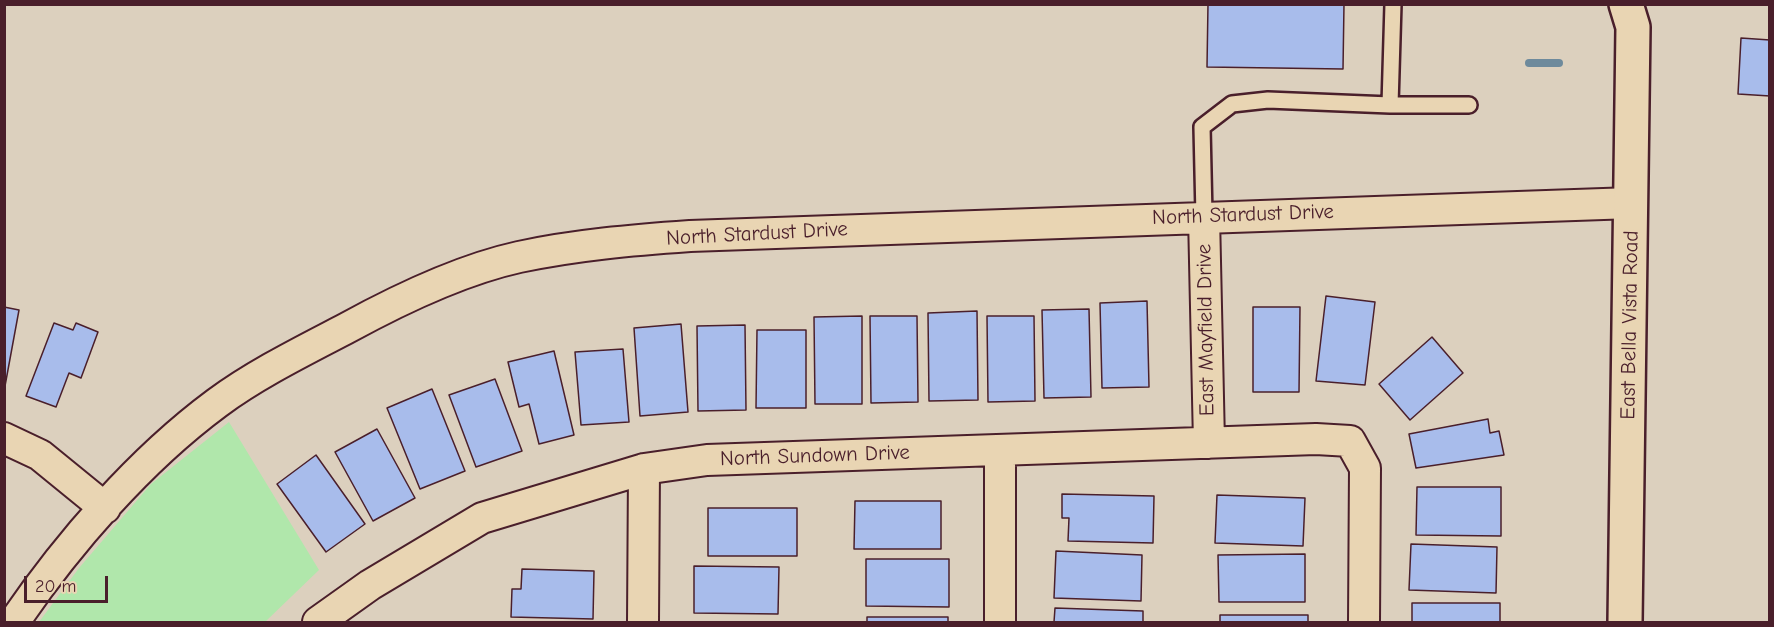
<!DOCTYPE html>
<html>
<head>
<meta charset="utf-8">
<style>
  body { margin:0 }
  #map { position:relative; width:1774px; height:627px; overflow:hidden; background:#dcd0be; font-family:"Comic Neue",sans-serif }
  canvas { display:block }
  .frame { position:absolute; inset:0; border:6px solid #4a1f2b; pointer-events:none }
  .scale { position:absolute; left:24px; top:576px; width:84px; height:27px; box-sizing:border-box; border:3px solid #4a1f2b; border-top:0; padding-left:8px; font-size:18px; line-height:21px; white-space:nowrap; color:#4a1f2b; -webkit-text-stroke:4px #e9d5b3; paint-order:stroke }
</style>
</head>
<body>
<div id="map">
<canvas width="1774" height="627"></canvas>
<div class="frame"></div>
<div class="scale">20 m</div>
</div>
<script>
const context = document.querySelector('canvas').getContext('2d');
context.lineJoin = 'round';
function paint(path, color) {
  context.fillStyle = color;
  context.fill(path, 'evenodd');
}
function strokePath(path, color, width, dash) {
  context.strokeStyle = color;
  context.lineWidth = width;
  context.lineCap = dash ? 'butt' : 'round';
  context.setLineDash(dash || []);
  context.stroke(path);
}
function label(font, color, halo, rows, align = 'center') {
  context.font = font + ' "Comic Neue",sans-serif';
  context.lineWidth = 6;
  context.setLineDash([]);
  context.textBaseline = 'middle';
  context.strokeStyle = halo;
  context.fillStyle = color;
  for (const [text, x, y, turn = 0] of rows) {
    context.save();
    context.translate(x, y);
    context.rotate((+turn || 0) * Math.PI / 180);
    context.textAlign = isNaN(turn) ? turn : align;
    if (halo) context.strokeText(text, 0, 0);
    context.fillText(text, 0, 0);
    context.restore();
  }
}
paint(new Path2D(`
  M229 422 319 570 265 622H39L79 568 151 484Z`), '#b0e7ab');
strokePath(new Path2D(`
  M1529 63H1559`), '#6e8a9c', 8);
const building = new Path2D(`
  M1208 4H1344L1343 69 1207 67Z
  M1741 38 1770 40V96L1738 94Z
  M1326 296 1375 302 1365 385 1316 381Z
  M1147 301 1149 387 1102 388 1100 303Z
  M4 307 19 310 5 386H4Z
  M1253 307H1300L1299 392H1253Z
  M1089 309 1091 397 1044 398 1042 310Z
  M977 311 978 400 929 401 928 313Z
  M862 316V404H815L814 317Z
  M870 316H917L918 402 871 403Z
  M987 316H1034L1035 401 988 402Z
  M54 323 73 330 76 323 98 332 81 378 69 373 56 407 26 396Z
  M681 324 688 412 640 416 634 328Z
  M745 325 746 410 698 411 697 326Z
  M757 330H806V408H756Z
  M1432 337 1463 373 1410 420 1379 384Z
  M623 349 629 422 581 425 575 352Z
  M554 351 574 435 539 444 529 404 519 407 508 362Z
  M495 379 522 451 476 467 449 395Z
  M432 389 465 471 420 489 387 408Z
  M1488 419 1490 433 1499 431 1504 455 1416 468 1409 434Z
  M377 429 415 498 373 521 335 452Z
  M316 455 365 524 326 552 277 484Z
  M1417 487H1501V536L1416 535Z
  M1062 494 1154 496 1153 543 1068 541 1069 518H1062Z
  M1217 495 1305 498 1303 546 1215 543Z
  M855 501H941V549H854Z
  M708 508H797V556H708Z
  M1411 544 1497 547 1496 593 1409 590Z
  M1056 551 1142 555 1141 601 1054 598Z
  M1305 554V602H1219L1218 555Z
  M866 559H949V607L866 606Z
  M694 566 779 567 778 614 694 613Z
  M522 569 594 571 593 619 511 617 512 589H521Z
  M1412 603H1500V622H1412Z
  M1055 608 1143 611V622H1054Z
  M1220 615H1308V622H1220Z
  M867 617H948V622H867Z`);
paint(building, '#a8bceb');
strokePath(building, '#4a1f2b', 1.5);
const service = new Path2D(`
  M1390 105 1393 4
  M1204 216 1202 127 1232 104 1268 100 1390 105H1469`);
const minor = new Path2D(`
  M1204 216 1209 443
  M4 438 40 455 105 508
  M14 622C68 543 140 460 217 403 256 374 305 350 347 328 400 299 460 270 519 257 575 245 633 240 690 236L1632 203
  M318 622 370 585 482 518 644 469 707 460 1316 439 1350 441 1365 468 1364 622
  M643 622 644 469
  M1000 622V450`);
const tertiary = new Path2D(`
  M1625 622 1633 27 1626 4`);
strokePath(service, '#4a1f2b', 20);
strokePath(minor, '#4a1f2b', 34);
strokePath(tertiary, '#4a1f2b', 38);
strokePath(service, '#e9d5b3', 15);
strokePath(minor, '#e9d5b3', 30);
strokePath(tertiary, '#e9d5b3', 33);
label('21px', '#4a1f2b', '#e9d5b3', [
  ["North Stardust Drive",1243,215,-2],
  ["North Stardust Drive",757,234,-3],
  ["East Bella Vista Road",1630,325,-89],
  ["East Mayfield Drive",1206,330,-91],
  ["North Sundown Drive",815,456,-2]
]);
</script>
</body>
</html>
